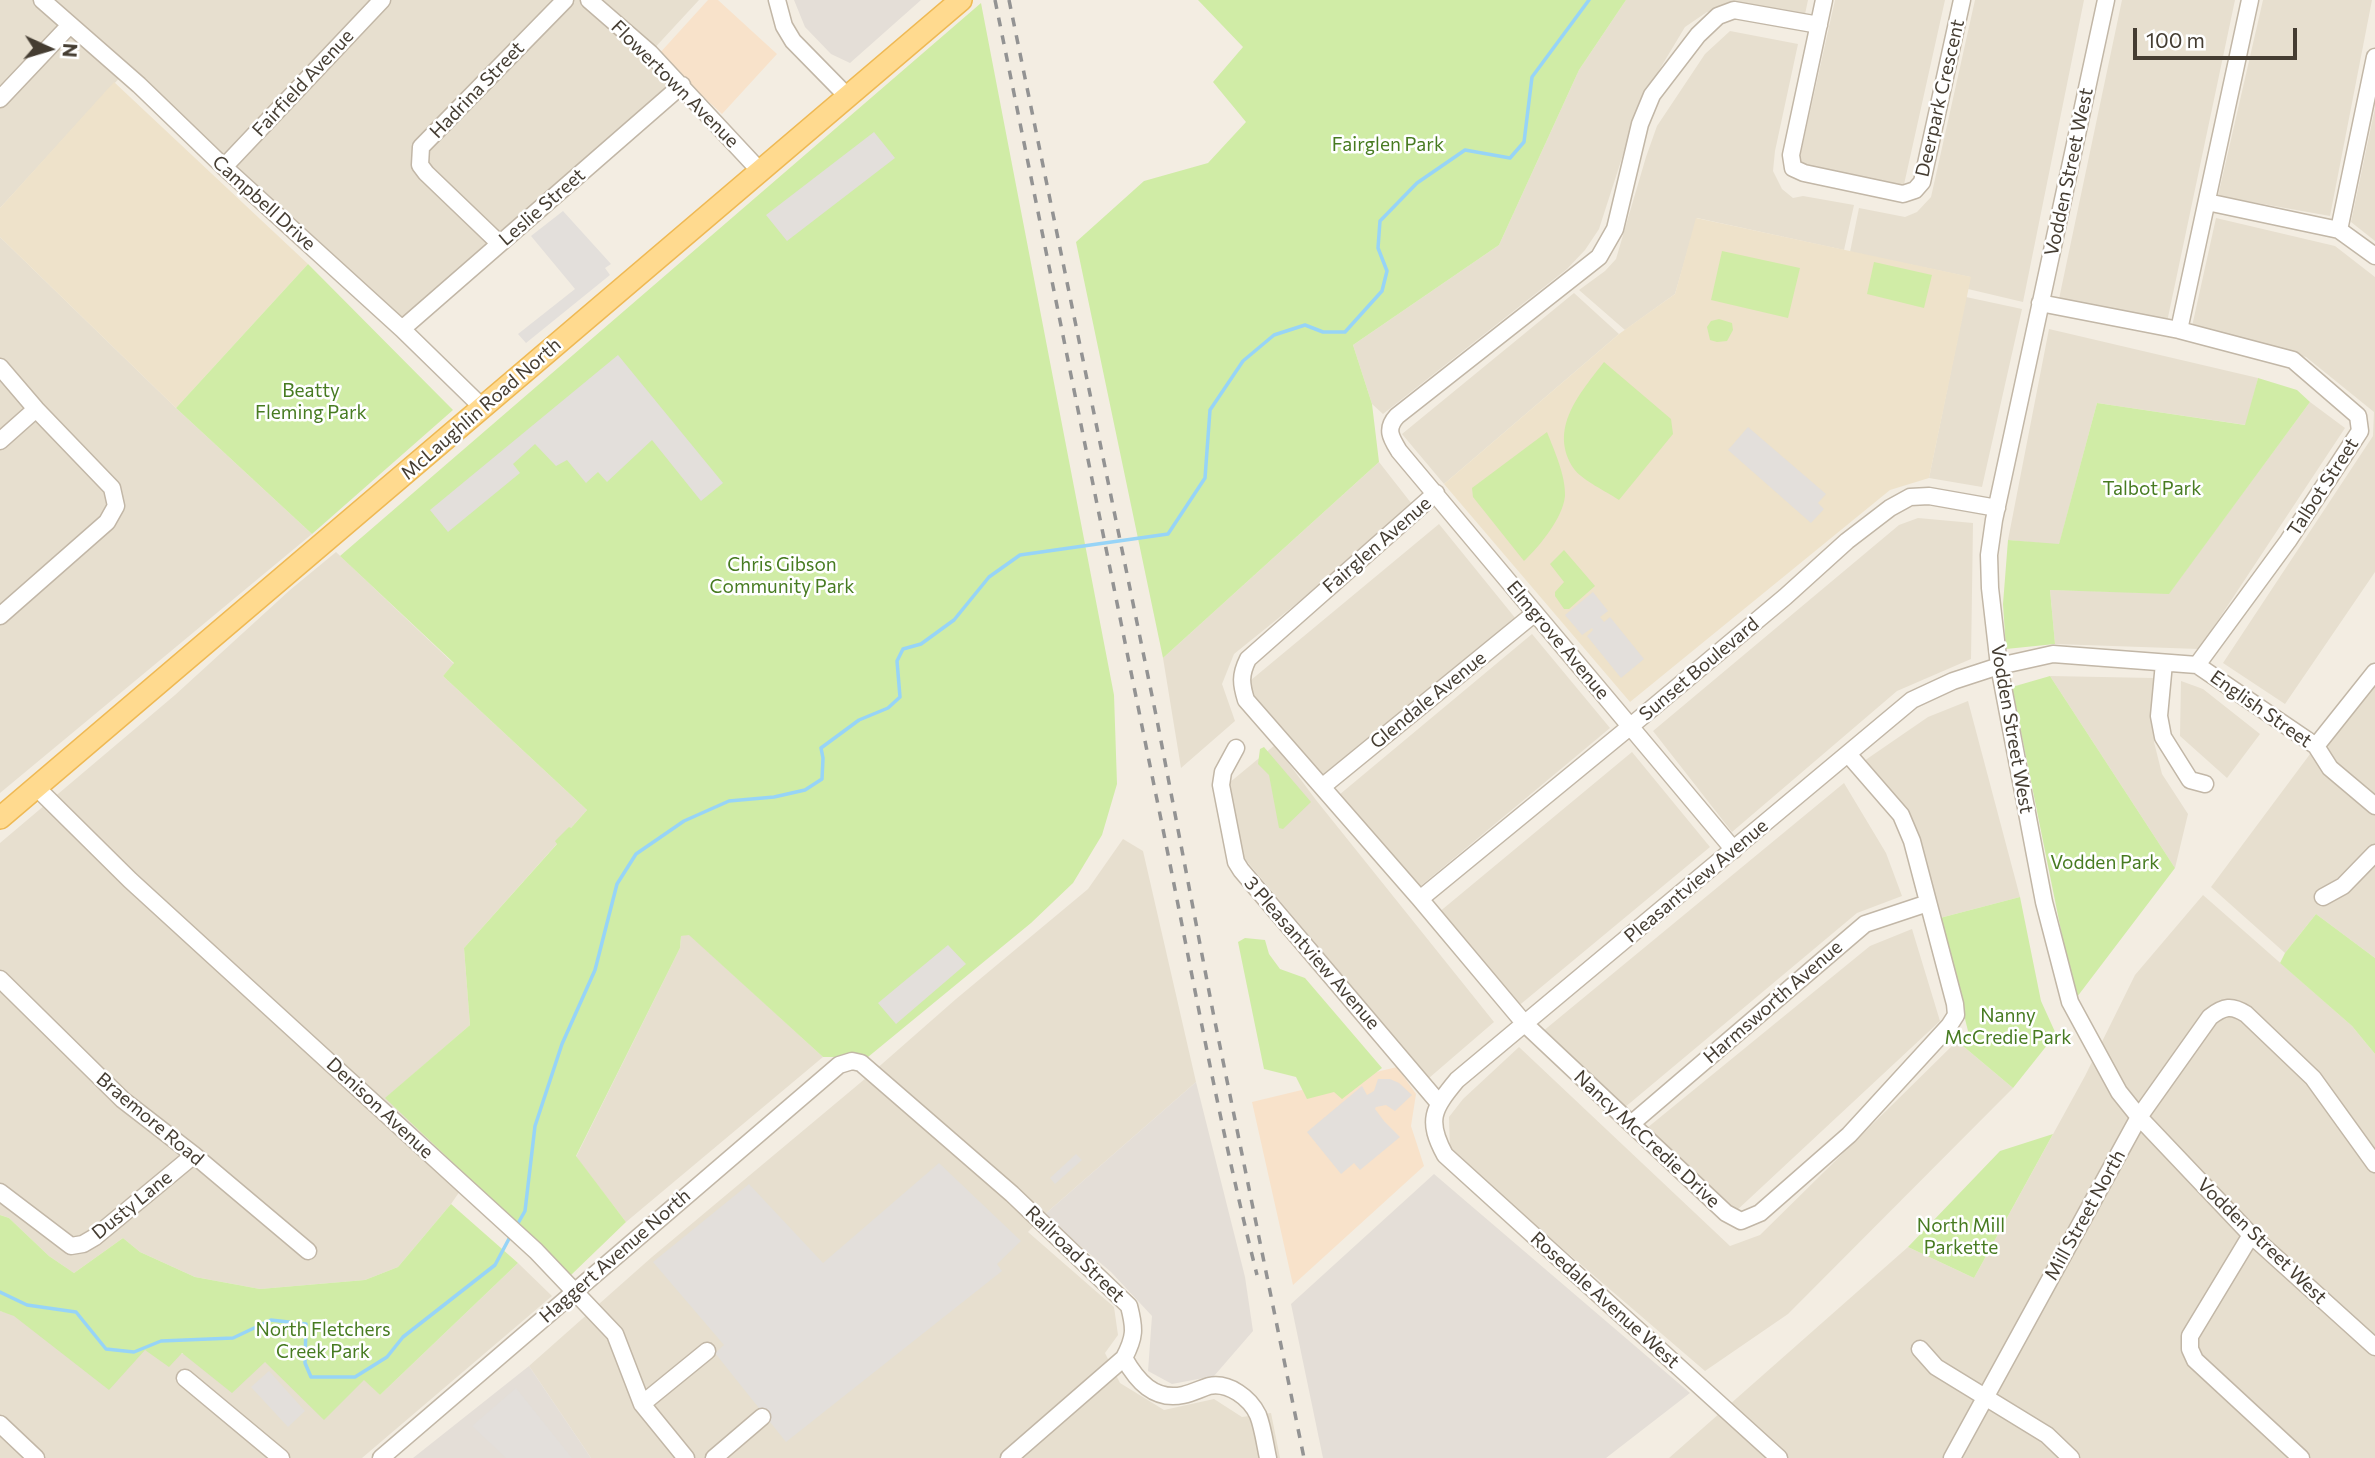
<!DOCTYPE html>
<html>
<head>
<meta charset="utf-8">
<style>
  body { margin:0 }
  #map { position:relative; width:2375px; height:1458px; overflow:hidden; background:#f3ede2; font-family:Commissioner,sans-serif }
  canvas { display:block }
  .north { position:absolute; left:14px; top:14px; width:70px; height:70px; -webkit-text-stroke:5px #fff; paint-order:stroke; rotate:94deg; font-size:19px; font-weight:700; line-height:28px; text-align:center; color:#453d32 }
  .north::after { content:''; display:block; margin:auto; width:24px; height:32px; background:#453d32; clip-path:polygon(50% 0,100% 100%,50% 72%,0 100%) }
  .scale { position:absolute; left:2133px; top:28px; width:164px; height:32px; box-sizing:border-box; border:4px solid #453d32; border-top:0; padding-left:9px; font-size:21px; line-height:24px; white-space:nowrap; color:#453d32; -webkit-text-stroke:5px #fff; paint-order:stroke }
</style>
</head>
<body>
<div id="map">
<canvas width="2375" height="1458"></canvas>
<div class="north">N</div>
<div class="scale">100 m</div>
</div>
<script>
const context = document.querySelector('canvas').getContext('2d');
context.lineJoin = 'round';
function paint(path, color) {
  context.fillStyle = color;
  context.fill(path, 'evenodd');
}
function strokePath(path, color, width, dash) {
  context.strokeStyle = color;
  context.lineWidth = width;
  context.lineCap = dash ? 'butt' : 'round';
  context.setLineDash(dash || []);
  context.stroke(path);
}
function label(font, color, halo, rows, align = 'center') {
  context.font = font + ' Commissioner,sans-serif';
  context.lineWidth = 5;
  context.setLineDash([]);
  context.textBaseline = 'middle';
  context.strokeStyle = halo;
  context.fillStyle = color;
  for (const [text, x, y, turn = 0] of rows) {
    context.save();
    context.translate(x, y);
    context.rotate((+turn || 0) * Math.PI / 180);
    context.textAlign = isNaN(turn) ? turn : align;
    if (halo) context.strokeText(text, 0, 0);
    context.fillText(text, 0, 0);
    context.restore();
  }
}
paint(new Path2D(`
  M0 0H699L650 53 682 85 402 329 125 72 0 208Z
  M1626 0H1808L1804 19 1737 8 1707 12 1685 27 1640 102 1599 229 1585 250 1567 269 1383 414 1372 404 1353 345 1499 245 1579 70Z
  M1835 0H1945L1903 189 1798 166Z
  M1975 0H2084L2023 302 1968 289 1970 277 1850 252 1859 208 1905 217 1917 212 1931 197Z
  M2122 0H2235L2167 322 2059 299Z
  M2263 0H2372L2330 216 2218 196Z
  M1730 31 1798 44 1775 151 1773 171 1782 189 1793 198 1803 196 1854 205 1844 250 1697 218 1675 294 1625 330 1579 290 1605 271 1616 259 1646 157 1657 126 1705 54Z
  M2375 108V241L2351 222Z
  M2216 218 2335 246 2375 277V572L2285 704 2223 663 2373 436 2374 412 2306 357 2191 331Z
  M0 237 176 408 312 534 0 793Z
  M1574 293 1619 334 1444 484 1402 434Z
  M1966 297 2022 309 1982 487 1929 478Z
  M2049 329 2258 378 2246 425 2097 403 2059 545 2008 540Z
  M2310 402 2345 428 2199 649 2055 644 2050 590 2169 593Z
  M1379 462 1415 508 1234 654 1222 684 1235 721 1181 768 1163 658Z
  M1918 518 1973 523 1971 659 1897 691 1732 832 1653 731 1899 525Z
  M1439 524 1516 619 1323 780 1245 685Z
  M336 552 454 664 443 676 587 810 464 948 470 1025 386 1098 469 1178 451 1204 398 1267 365 1280 260 1289 195 1277 140 1252 123 1238 74 1273 49 1256 9 1218 0 1215V843L175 695 290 590Z
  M1532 634 1610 728 1417 889 1339 795Z
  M2375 672V958L2316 914 2285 953 2211 887 2316 746Z
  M2050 676 2153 678 2154 742 2162 774 2188 814 2175 868Z
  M2181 681 2203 689 2260 734 2227 778 2180 736Z
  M1968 701 2020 897 1940 918 1914 838 1864 761 1928 717Z
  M1275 745 1316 800 1494 1022 1429 1078 1244 858 1229 783Z
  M1632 752 1710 847 1516 1008 1438 913Z
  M1844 783 1886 853 1902 896 1857 913 1624 1108 1542 1032Z
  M1123 839 1143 851 1196 1082 1044 1215 1028 1232 1114 1307 1118 1335 1105 1353 1120 1383 1164 1410 1214 1399 1242 1417 1271 1413 1280 1458H591L529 1366 652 1257 866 1078 956 999 1088 889Z
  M2203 895 2352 1026 2375 1054V1458H1669L1908 1247 1974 1278 2085 1076 2135 975Z
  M1912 929 1940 1021 1735 1212 1647 1128 1870 946Z
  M689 934 823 1057 626 1222 576 1157 680 948 681 936Z
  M1957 1041 2013 1088 1788 1314 1705 1371 1450 1152 1449 1117 1463 1099 1519 1047 1730 1246 1760 1235Z
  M518 1263 552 1296 362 1458H0V1311L145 1350 265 1362 365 1379 380 1395Z`), '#e7dfcf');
paint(new Path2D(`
  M708 0H718L777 54 722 114 658 55Z
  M1397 1067 1416 1094 1411 1126 1424 1166 1293 1285 1252 1102Z`), '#f8e2ca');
paint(new Path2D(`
  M794 0H921L850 63 831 54 805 27Z
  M1196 1082 1245 1277 1253 1331 1214 1376 1172 1384 1148 1371 1152 1316 1111 1272 1044 1215Z
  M1434 1174 1690 1393 1606 1458H1323L1291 1304Z
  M529 1366 591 1458H413Z`), '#e4ded7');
paint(new Path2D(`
  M114 82 308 264 176 408 0 237V208Z
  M1696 218 1971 277 1929 478 1890 490 1630 702 1444 484 1619 334 1675 294Z`), '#eee2ca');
paint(new Path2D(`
  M1198 0H1626L1579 70 1499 245 1353 345 1372 404 1379 462 1163 658 1076 242 1144 181 1208 163 1246 122 1213 82 1243 47Z
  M981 3 1114 695 1117 784 1102 835 1073 883 1031 923 868 1057H823L689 935 681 936 680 948 576 1156 626 1222 571 1275 385 1098 470 1025 464 948 557 844 555 841 569 827 571 828 587 810 443 676 454 663 340 556Z
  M1722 251 1800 268 1788 318 1711 300Z
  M1874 262 1932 275 1924 308 1867 294Z
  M308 264 453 410 312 534 176 408Z
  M1719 319 1732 323 1733 330 1727 341 1717 342 1710 340 1707 327 1711 321Z
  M1604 362 1671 419 1673 434 1619 500C1607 492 1582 480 1574 469 1547 429 1581 392 1604 362Z
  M2258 378 2297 390 2310 402 2169 594 2050 590 2055 644 2006 649 2003 604 2008 540 2059 544 2097 403 2245 425Z
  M1547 432C1554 450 1566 476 1565 496 1563 518 1539 547 1524 561L1473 497 1472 488Z
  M1564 550 1595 586 1569 609H1564L1555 596V592L1564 582 1550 564Z
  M2050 676 2175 868 2077 997 2071 980 2012 687Z
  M1264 747 1311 802 1283 829 1279 828 1269 775 1258 764 1260 749Z
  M2020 897 2041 1001 2056 1034 2013 1088 1957 1041 1968 1031 1940 918Z
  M2316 914 2375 958V1054L2352 1026 2280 963 2285 953Z
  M1245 938 1265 940 1269 954 1280 969 1305 978 1382 1068 1342 1099 1334 1092 1307 1099 1296 1077 1264 1069 1238 942Z
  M2053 1134 1974 1278 1908 1247 2000 1151Z
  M451 1204 518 1263 380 1395 364 1380 324 1420 265 1362 232 1393 182 1353 169 1367 145 1350 109 1390 14 1316 0 1311V1215L9 1218 49 1256 74 1273 123 1238 140 1252 195 1277 260 1289 365 1280 398 1267Z`), '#d0eca6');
paint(new Path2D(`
  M874 132 895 158 787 241 766 215Z
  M563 211 611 264 605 268 610 275 526 343 518 334 575 289 531 236Z
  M618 355 723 483 701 501 652 440 607 482 598 472 586 483 567 460 556 466 535 444 513 464 520 473 448 532 430 510Z
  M1748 427 1826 494 1818 503 1824 509 1811 523 1728 450Z
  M1593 592 1608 611 1600 617 1604 622 1610 617 1644 659 1621 678 1587 636 1593 630 1592 628 1582 635 1565 615Z
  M948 945 966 964 896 1024 878 1003Z
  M1378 1079H1390L1399 1083 1412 1095 1395 1111 1386 1105 1376 1107 1375 1109 1384 1121 1400 1137 1360 1170 1354 1163 1341 1174 1307 1132 1362 1086 1367 1095 1374 1091Z
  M1076 1154 1082 1160 1055 1184 1050 1178Z
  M939 1163 1021 1241 997 1264 1002 1271 786 1442 715 1353 724 1345 653 1262 749 1184 823 1263Z
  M269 1371 305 1411 288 1427 251 1387Z
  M516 1388 572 1458H506L472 1426Z`), '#e3dfdb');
strokePath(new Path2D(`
  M517 1225 525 1211 535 1126 562 1044 595 970 617 884 636 854 684 821 729 801 774 797 805 790 822 779 823 758 821 748 859 720 888 708 900 697 897 661 903 649 921 644 954 620 989 577 1020 555 1168 534 1205 478 1210 410 1243 361 1274 335 1305 325 1323 332H1345L1382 291 1387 271 1378 248 1380 221 1417 183 1465 150 1510 158 1524 142 1532 77 1589 0
  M0 1292 27 1305 76 1312 106 1349 134 1352 161 1341 233 1338 271 1320 306 1324 305 1363 311 1377H355L387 1357 403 1337 495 1265 511 1235`), '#97d4f7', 3.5);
const minor = new Path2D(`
  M42 0 139 85 224 167 402 329 483 408
  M589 0 650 53 760 171
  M777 0 784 26 793 41 847 96
  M1824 0 1791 155 1793 168 1804 173 1903 194 1915 190 1922 182 1962 0
  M2106 0 1994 520 1989 555 1990 588 1999 666 2044 902 2070 1002 2119 1092 2139 1117 2251 1235 2375 1347
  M0 99 70 25
  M224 167 382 0
  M2207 202 2339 230 2375 256
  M2339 230 2375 57
  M499 243 426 173 420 165 421 147 565 0
  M2040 303 2179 330 2293 360 2358 416 2360 431 2288 541 2197 665
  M402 329 682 85
  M2179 330 2250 0
  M0 367 36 409 112 488 116 506 107 522 0 616
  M0 441 36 409
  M1436 493 1248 659C1240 675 1241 684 1246 700L1420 899 1525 1024 1726 1213 1741 1221 1760 1213 1849 1135 1949 1026 1956 1015 1955 1004 1912 841 1901 815 1848 754
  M2164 663 2159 716 2163 737 2190 780 2205 784
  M2316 746 2375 672
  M1236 748 1223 772 1221 785 1236 862 1241 870 1438 1102
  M36 787 130 880 536 1251 615 1334 642 1404 686 1458
  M1322 787 1535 613
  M1734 850 1399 451C1391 438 1385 429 1397 416L1599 257 1615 229 1640 124 1652 95 1698 35 1718 16 1734 10 1819 25
  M2323 897 2343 886 2375 853
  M1420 899 1626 730 1785 597 1847 541 1890 508 1910 497 1929 496 1997 508
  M0 979 123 1100 194 1155 308 1251
  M1631 1124 1865 924 1928 903
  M0 1192 71 1246 83 1244 95 1237 194 1155
  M2251 1235 2190 1336V1349L2195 1360 2301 1458
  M1920 1349 1936 1367 2047 1435 2071 1458
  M1124 1358C1137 1381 1154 1401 1183 1395 1192 1393 1200 1389 1209 1386 1229 1382 1250 1398 1258 1415 1263 1428 1265 1444 1268 1458
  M185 1378 281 1458
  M642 1404 707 1351
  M0 1424 36 1458
  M381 1458 839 1065 852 1061 861 1063 1012 1194 1129 1306C1135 1329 1135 1337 1124 1358L1009 1458
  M714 1458 762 1417
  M1779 1458 1445 1155C1426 1120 1433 1109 1457 1080L1912 700 1953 681 1999 666 2053 654 2197 665 2316 746 2330 768 2375 806
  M1952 1458 2139 1117 2210 1017C2224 1006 2232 1005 2246 1014L2313 1078 2375 1164`);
const major = new Path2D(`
  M0 818 961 0`);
strokePath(minor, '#c2b7a7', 19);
strokePath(major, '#efb954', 24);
strokePath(minor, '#fff', 16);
strokePath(major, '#ffda8f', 21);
strokePath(new Path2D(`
  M995 0C1049 265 1102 530 1156 795 1189 955 1217 1116 1257 1275
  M1009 0 1157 720 1213 1012 1304 1458`), '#939393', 3.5, [9, 9]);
label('19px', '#453d32', '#fff', [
  ["Fairfield Avenue",303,83,-47],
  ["Flowertown Avenue",675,84,45],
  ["Hadrina Street",477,90,-46],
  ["Deerpark Crescent",1940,98,-77],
  ["Vodden Street West",2069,172,-78],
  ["Campbell Drive",264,203,42],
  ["Leslie Street",542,207,-41],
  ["McLaughlin Road North",481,409,-41],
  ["Talbot Street",2323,487,-57],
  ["Fairglen Avenue",1377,545,-41],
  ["Elmgrove Avenue",1558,640,50],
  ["Sunset Boulevard",1699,669,-40],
  ["Glendale Avenue",1428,700,-39],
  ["English Street",2261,709,35],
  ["Vodden Street West",2012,729,80],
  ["Pleasantview Avenue",1696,881,-40],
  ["3 Pleasantview Avenue",1312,953,49],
  ["Harmsworth Avenue",1773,1002,-41],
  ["Denison Avenue",380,1108,43],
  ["Braemore Road",150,1119,40],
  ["Nancy McCredie Drive",1647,1139,43],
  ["Dusty Lane",132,1205,-39],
  ["Mill Street North",2085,1215,-61],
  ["Vodden Street West",2262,1241,44],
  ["Railroad Street",1075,1254,44],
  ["Haggert Avenue North",615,1256,-41],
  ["Rosedale Avenue West",1605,1300,42]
]);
label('19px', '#477b21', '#fff', [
  ["Fairglen Park",1388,145],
  ["Beatty",311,391],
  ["Fleming Park",311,413],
  ["Talbot Park",2152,489],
  ["Chris Gibson",782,565],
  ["Community Park",782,587],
  ["Vodden Park",2105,863],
  ["Nanny",2008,1016],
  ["McCredie Park",2008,1038],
  ["North Mill",1961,1226],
  ["Parkette",1961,1248],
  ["North Fletchers",323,1330],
  ["Creek Park",323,1352]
]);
</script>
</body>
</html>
